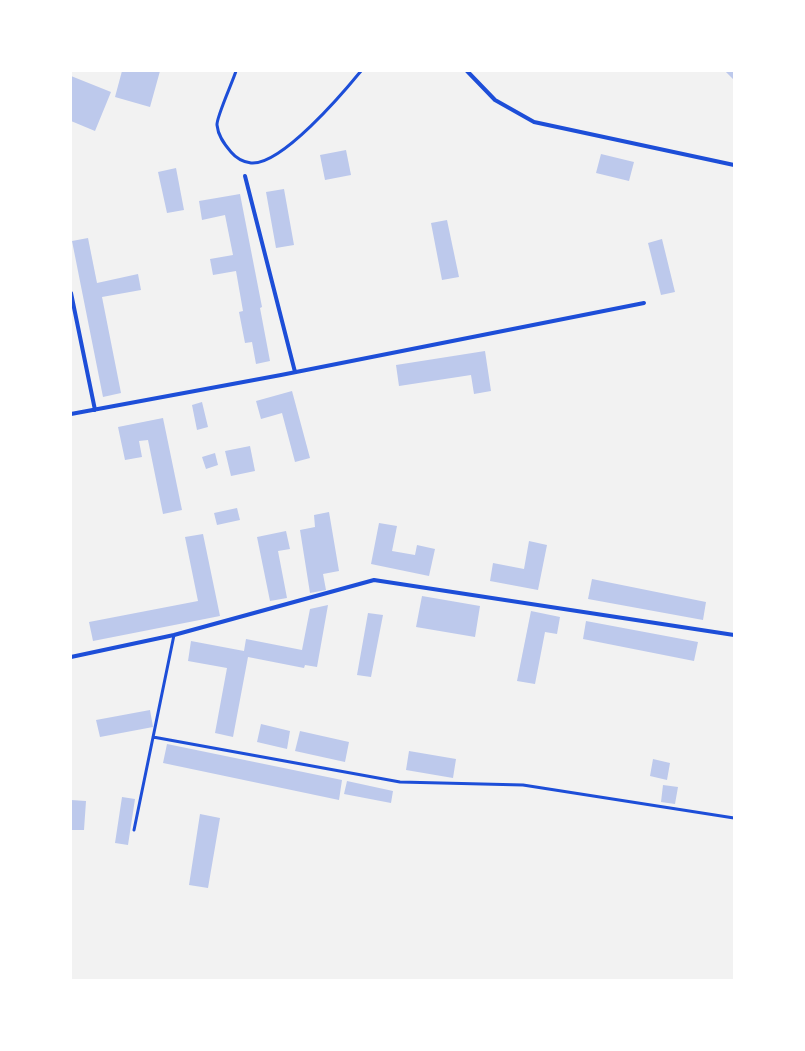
<!DOCTYPE html>
<html>
<head>
<meta charset="utf-8">
<style>
  body { margin:0 }
  #map { position:relative; width:805px; height:1051px; overflow:hidden; background:#f2f2f2; font-family:"Space Grotesk",sans-serif }
  canvas { display:block }
  .frame { position:absolute; inset:0; border:72px solid #fff; pointer-events:none }
</style>
</head>
<body>
<div id="map">
<canvas width="805" height="1051"></canvas>
<div class="frame"></div>
</div>
<script>
const context = document.querySelector('canvas').getContext('2d');
context.lineJoin = 'round';
function paint(path, color) {
  context.fillStyle = color;
  context.fill(path, 'evenodd');
}
function strokePath(path, color, width, dash) {
  context.strokeStyle = color;
  context.lineWidth = width;
  context.lineCap = dash ? 'butt' : 'round';
  context.setLineDash(dash || []);
  context.stroke(path);
}
paint(new Path2D(`
  M122 71H160L150 107 115 97Z
  M725 71H734V80Z
  M71 76 111 92 95 131 71 121Z
  M346 150 351 175 325 180 320 155Z
  M601 154 634 162 629 181 596 173Z
  M176 168 184 210 167 213 158 172Z
  M284 189 294 245 276 248 266 192Z
  M240 194 262 307 260 308 270 361 256 364 252 342 245 343 239 312 243 311 236 271 213 275 210 259 233 255 225 215 202 220 199 201Z
  M447 220 459 277 442 280 431 223Z
  M88 238 97 283 138 274 141 290 102 297 121 393 103 397 72 241Z
  M662 239 675 292 661 295 648 243Z
  M485 351 491 391 474 394 471 375 399 386 396 365Z
  M292 391 310 458 295 462 282 413 261 419 256 401Z
  M202 402 208 427 197 430 192 405Z
  M163 418 182 510 163 514 148 440 139 441 142 457 125 460 118 427Z
  M250 446 255 471 231 476 225 451Z
  M215 453 218 465 206 469 202 457Z
  M237 508 240 520 217 525 214 513Z
  M329 512 339 571 323 574 326 590 310 593 300 530 315 527 314 515Z
  M379 523 397 526 392 551 415 555 417 545 435 549 429 576 371 564Z
  M286 531 290 549 278 551 287 598 270 601 257 537Z
  M203 534 220 616 93 641 89 622 198 601 185 537Z
  M529 541 547 545 538 590 490 581 493 563 524 569Z
  M592 579 706 602 703 620 588 599Z
  M422 596 480 606 475 637 416 627Z
  M328 605 317 667 305 665 304 668 248 657 233 737 215 733 227 668 188 661 191 641 244 651 246 639 302 650 310 609Z
  M531 611 560 617 557 634 545 632 535 684 517 681Z
  M368 613 383 615 371 677 357 675Z
  M586 621 698 642 694 661 583 639Z
  M150 710 153 727 100 737 96 720Z
  M261 724 290 731 287 749 257 742Z
  M300 731 349 742 345 762 295 751Z
  M167 744 342 780 339 800 163 763Z
  M409 751 456 759 453 778 406 770Z
  M653 759 670 763 667 780 650 776Z
  M347 781 393 791 391 803 344 794Z
  M663 785 678 787 675 804 661 802Z
  M122 797 135 799 128 845 115 843Z
  M71 800 86 801 84 830H71Z
  M200 814 220 818 208 888 189 885Z`), '#bdc9ec');
strokePath(new Path2D(`
  M236 71C233 81 216 118 217 125 218 136 224 144 231 152 236 158 243 162 251 163 281 166 343 93 361 71
  M153 737 400 782 523 785 734 818
  M134 830 174 635`), '#1d4ed8', 3);
strokePath(new Path2D(`
  M467 71 495 100 534 122 734 165
  M245 176 295 372
  M71 293 95 410
  M71 414 281 375 644 303
  M71 657 174 635 374 580 734 635`), '#1d4ed8', 4);
</script>
</body>
</html>
